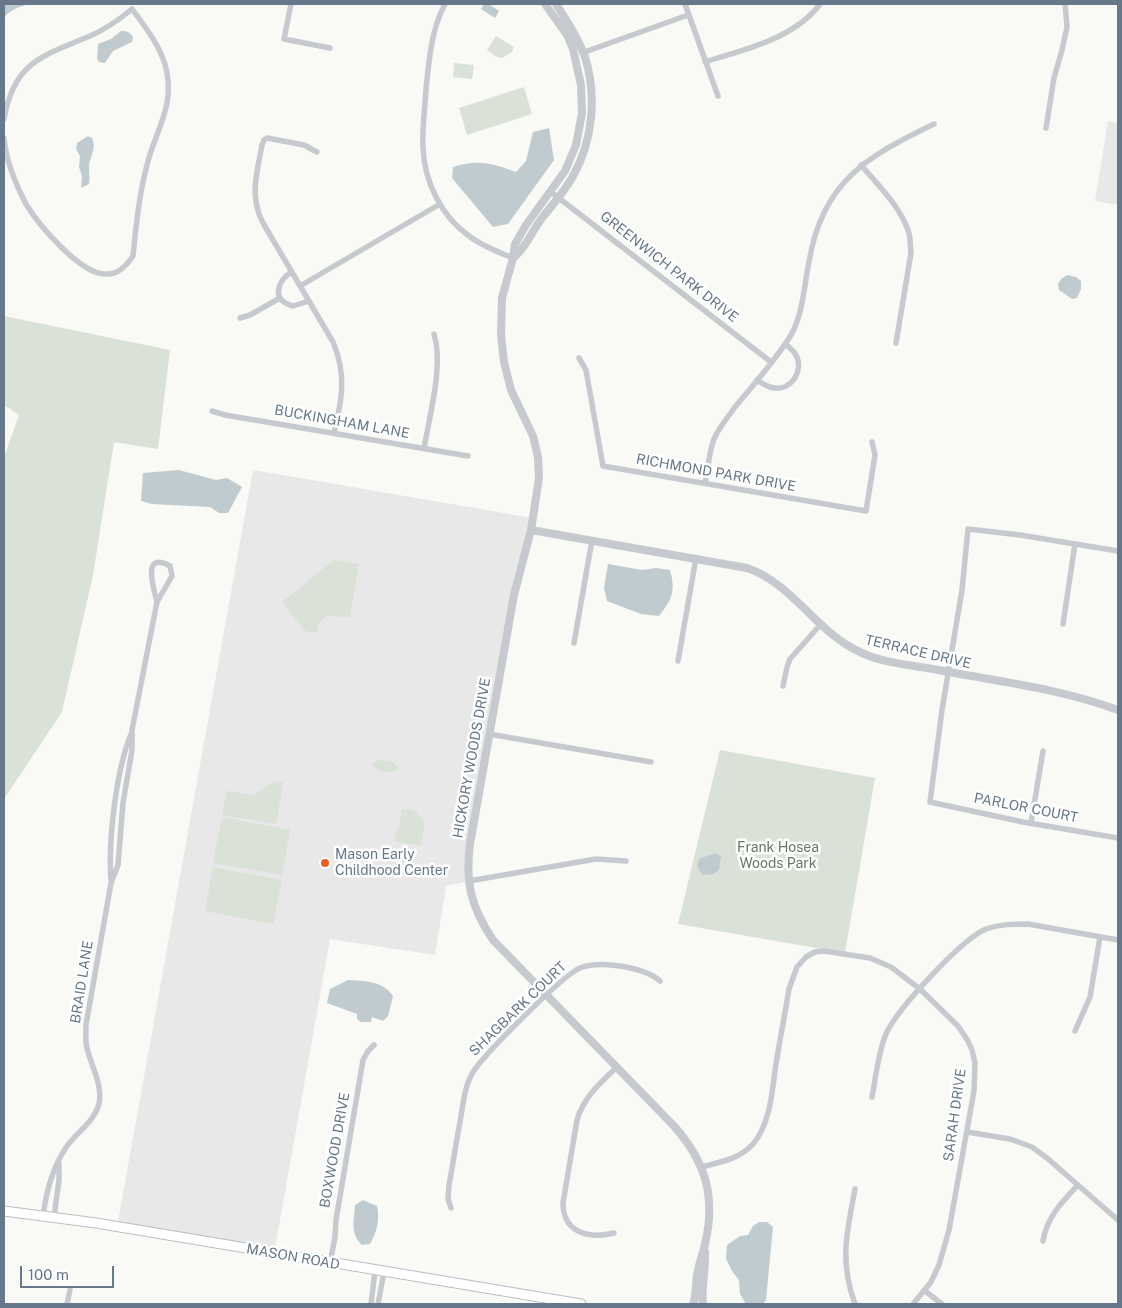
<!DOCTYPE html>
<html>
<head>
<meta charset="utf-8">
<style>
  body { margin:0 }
  #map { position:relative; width:1122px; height:1308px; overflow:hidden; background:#f9f9f6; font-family:"Public Sans",sans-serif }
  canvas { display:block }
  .frame { position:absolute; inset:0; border:5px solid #667889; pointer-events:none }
  .scale { position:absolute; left:20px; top:1266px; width:94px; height:22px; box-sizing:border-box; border:2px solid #667889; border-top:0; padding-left:6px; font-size:15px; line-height:18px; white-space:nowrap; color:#667889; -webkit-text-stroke:4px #fff; paint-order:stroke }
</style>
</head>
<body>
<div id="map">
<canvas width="1122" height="1308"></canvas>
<div class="frame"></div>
<div class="scale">100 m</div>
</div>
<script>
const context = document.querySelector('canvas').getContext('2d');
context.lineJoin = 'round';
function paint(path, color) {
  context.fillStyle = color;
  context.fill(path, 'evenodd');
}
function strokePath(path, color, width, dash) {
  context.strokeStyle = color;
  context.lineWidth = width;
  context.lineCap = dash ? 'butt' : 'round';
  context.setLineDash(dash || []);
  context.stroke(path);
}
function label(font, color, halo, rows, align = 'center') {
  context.font = font + ' "Public Sans",sans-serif';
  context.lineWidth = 5;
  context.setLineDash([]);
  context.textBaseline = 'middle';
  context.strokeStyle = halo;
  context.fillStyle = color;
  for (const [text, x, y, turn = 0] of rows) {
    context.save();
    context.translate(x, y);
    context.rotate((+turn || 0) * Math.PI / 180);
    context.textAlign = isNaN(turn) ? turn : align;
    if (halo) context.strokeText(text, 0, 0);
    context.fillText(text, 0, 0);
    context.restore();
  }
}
paint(new Path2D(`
  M1108 121 1118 123V205L1095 201Z
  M253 470 533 518 517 581 470 844 469 881 446 886 435 955 330 939 274 1254 117 1227Z`), '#e7e8e7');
paint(new Path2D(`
  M496 36 514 47 512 52 502 58 495 56 487 50Z
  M454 63 474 65 472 79 453 77Z
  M524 87 532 114 467 135 459 108Z
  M4 316 170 350 158 449 114 442 93 575 62 712 4 799V457L19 415 4 405Z
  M334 560 359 564 350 617 326 616 318 625 317 633 305 631 282 602Z
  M720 750 875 778 845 953 678 924Z
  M379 760 392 762 400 769C388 773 380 774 371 764Z
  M274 781 283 783 276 824 222 815 227 791 254 795Z
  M402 809 413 810 425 821 421 846 394 841 397 829H399Z
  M222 817 290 830 282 875 213 863Z
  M213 867 282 880 273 924 205 911Z`), '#dae1d7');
paint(new Path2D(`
  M4 4H33C23 5 10 9 4 18Z
  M484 4H490V5L499 11 495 18 481 9Z
  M121 31C127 31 130 32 133 37L132 42 113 51 105 63 99 62 97 59 98 44 111 39Z
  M549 128 554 160 508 224 493 227 452 178 453 167C479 159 492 163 516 172L526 161 533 132Z
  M88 136 92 138C97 149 90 155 89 166 89 172 90 178 89 184L81 188 82 176 79 167 80 156 76 149 77 143Z
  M1067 275 1076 277 1081 281V289L1077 298 1072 299 1059 290 1058 284 1061 279Z
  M179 470 216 480 227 478 242 487 228 513H219L210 507 152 504 141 501 143 473Z
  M608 564 642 570 656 568 670 570C676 591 672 600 659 616L641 614 607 601 604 588Z
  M715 853 721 856 719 870 713 874 702 875 697 866 699 859Z
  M348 980C365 981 383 981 393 996L388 1016 383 1021 372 1017 371 1022H361L357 1019V1014L327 1003 330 989Z
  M363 1200 377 1206C380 1219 377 1232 370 1244L362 1245C350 1234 354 1220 355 1205Z
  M759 1222H767L773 1227 766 1300 763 1304H746L740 1294 739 1280 732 1271 726 1259 727 1245 740 1236 748 1235 753 1226Z`), '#c0cbd0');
const secondary = new Path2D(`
  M4 1211 96 1223 581 1304`);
strokePath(secondary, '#babfc4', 11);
strokePath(new Path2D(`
  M291 4 284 39 330 48
  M445 4C431 30 429 61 426 89 425 109 422 128 423 147 424 181 441 216 469 236 482 246 498 252 513 258
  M685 4 718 96
  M582 53 688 15
  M705 62C745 49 794 39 820 4
  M4 119C14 62 42 56 90 36 104 30 120 19 132 9 154 38 174 64 167 103 163 124 152 144 147 165 139 195 136 226 133 256 126 266 118 275 105 274 80 274 38 224 26 204 16 185 6 160 4 138
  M1046 128 1054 78 1062 50 1067 27 1065 4
  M317 152 304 145 267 138 264 140 262 145C257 173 249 196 263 223L333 342C347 375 342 399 334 433
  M861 165C877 184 899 205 908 230 911 237 910 246 911 253L896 343
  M551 192 771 362
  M291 272C277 282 271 300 293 306L309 301
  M300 286 440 204
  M240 318 250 315 280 298
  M579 358 586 370 603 466 866 511 875 455 872 442
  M757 380C762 383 768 388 775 388 792 390 804 370 796 355 793 350 789 347 785 344
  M212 411 225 415 468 456
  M424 449C429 417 444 365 434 334
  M705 483C708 469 709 452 714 439 719 427 728 417 735 407 754 384 775 361 791 335 803 314 804 286 809 262 822 182 866 157 934 124
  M1118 551 1020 535 968 529 962 590 942 710 930 802 1023 822 1118 838
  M1063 624 1075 544
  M574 643 592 540
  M678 661 696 558
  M783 686 787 667 790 659 821 624
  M489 734 651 762
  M1031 823 1043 751
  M111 880C108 841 116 771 131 734
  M469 881 596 859 626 861
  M1075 1031 1090 997 1100 937
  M872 1097C876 1076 878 1053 886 1034 897 1009 962 939 986 929 1000 924 1014 924 1028 924L1118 940
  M967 1132 1010 1139 1032 1147 1047 1158 1118 1220
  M702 1167C720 1162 740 1159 753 1144 771 1123 772 1090 776 1064 780 1039 785 1014 789 989L797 967 806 957 815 952 824 951 870 958 891 967 920 989 958 1026 968 1041 972 1050 975 1063 974 1091 949 1230 939 1265 931 1282 913 1304
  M855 1189C847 1232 839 1261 855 1304
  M451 1208 448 1199 449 1185C453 1164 456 1143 460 1122 463 1106 464 1088 472 1074 480 1058 564 974 580 968 600 960 644 967 660 981
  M43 1215C47 1190 52 1168 67 1146 77 1132 94 1122 99 1104 103 1084 91 1066 87 1048 85 1040 86 1032 86 1025L111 883 118 865 123 803 132 750V730L157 602 172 576 170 566C141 550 154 590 157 602
  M54 1217 59 1180V1164
  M614 1233C589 1239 563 1233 563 1203L577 1120C584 1097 600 1083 617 1067
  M1043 1241C1047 1217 1062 1202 1078 1185
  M330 1263 335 1237 336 1220 363 1060 368 1051 374 1045
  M925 1291 942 1304
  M67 1304 70 1290
  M371 1304 375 1271
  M378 1304 384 1272`), '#c6cace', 5.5);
strokePath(new Path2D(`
  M545 4 567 35 573 49 581 85 582 113 576 145 565 171 526 225 515 244 513 258 502 298 501 335 504 362 511 390 533 436 538 457 539 478 531 530 514 595 470 844C465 883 471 907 493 940L674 1126C706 1162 716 1197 705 1244 703 1253 700 1261 698 1270 695 1281 697 1294 693 1304
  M513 258C526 248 532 231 542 218 553 204 565 191 573 176 593 141 597 95 585 57 578 38 567 21 556 4
  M531 530 747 568C794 584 817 634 862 653 884 663 910 665 933 669 995 681 1059 688 1118 710
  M703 1304C701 1286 706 1270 705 1252`), '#c6cace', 8);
strokePath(secondary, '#fff', 9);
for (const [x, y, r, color] of [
  [325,863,5,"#ed5a22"]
]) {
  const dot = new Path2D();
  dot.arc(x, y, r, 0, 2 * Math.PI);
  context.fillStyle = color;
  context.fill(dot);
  strokePath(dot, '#fff', 2);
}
label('14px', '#667889', '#fff', [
  ["GREENWICH PARK DRIVE",669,267,38],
  ["BUCKINGHAM LANE",342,422,10],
  ["RICHMOND PARK DRIVE",716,473,10],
  ["TERRACE DRIVE",918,652,13],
  ["HICKORY WOODS DRIVE",472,758,-80],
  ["PARLOR COURT",1026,808,11],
  ["BRAID LANE",82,982,-81],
  ["SHAGBARK COURT",518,1009,-44],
  ["SARAH DRIVE",955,1115,-82],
  ["BOXWOOD DRIVE",335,1150,-80],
  ["MASON ROAD",293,1257,10]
]);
label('14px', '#667a61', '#fff', [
  ["Frank Hosea",778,848],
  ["Woods Park",778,864]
]);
label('14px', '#667889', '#fff', [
  ["Mason Early",335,855],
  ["Childhood Center",335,871]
], 'left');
</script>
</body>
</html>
